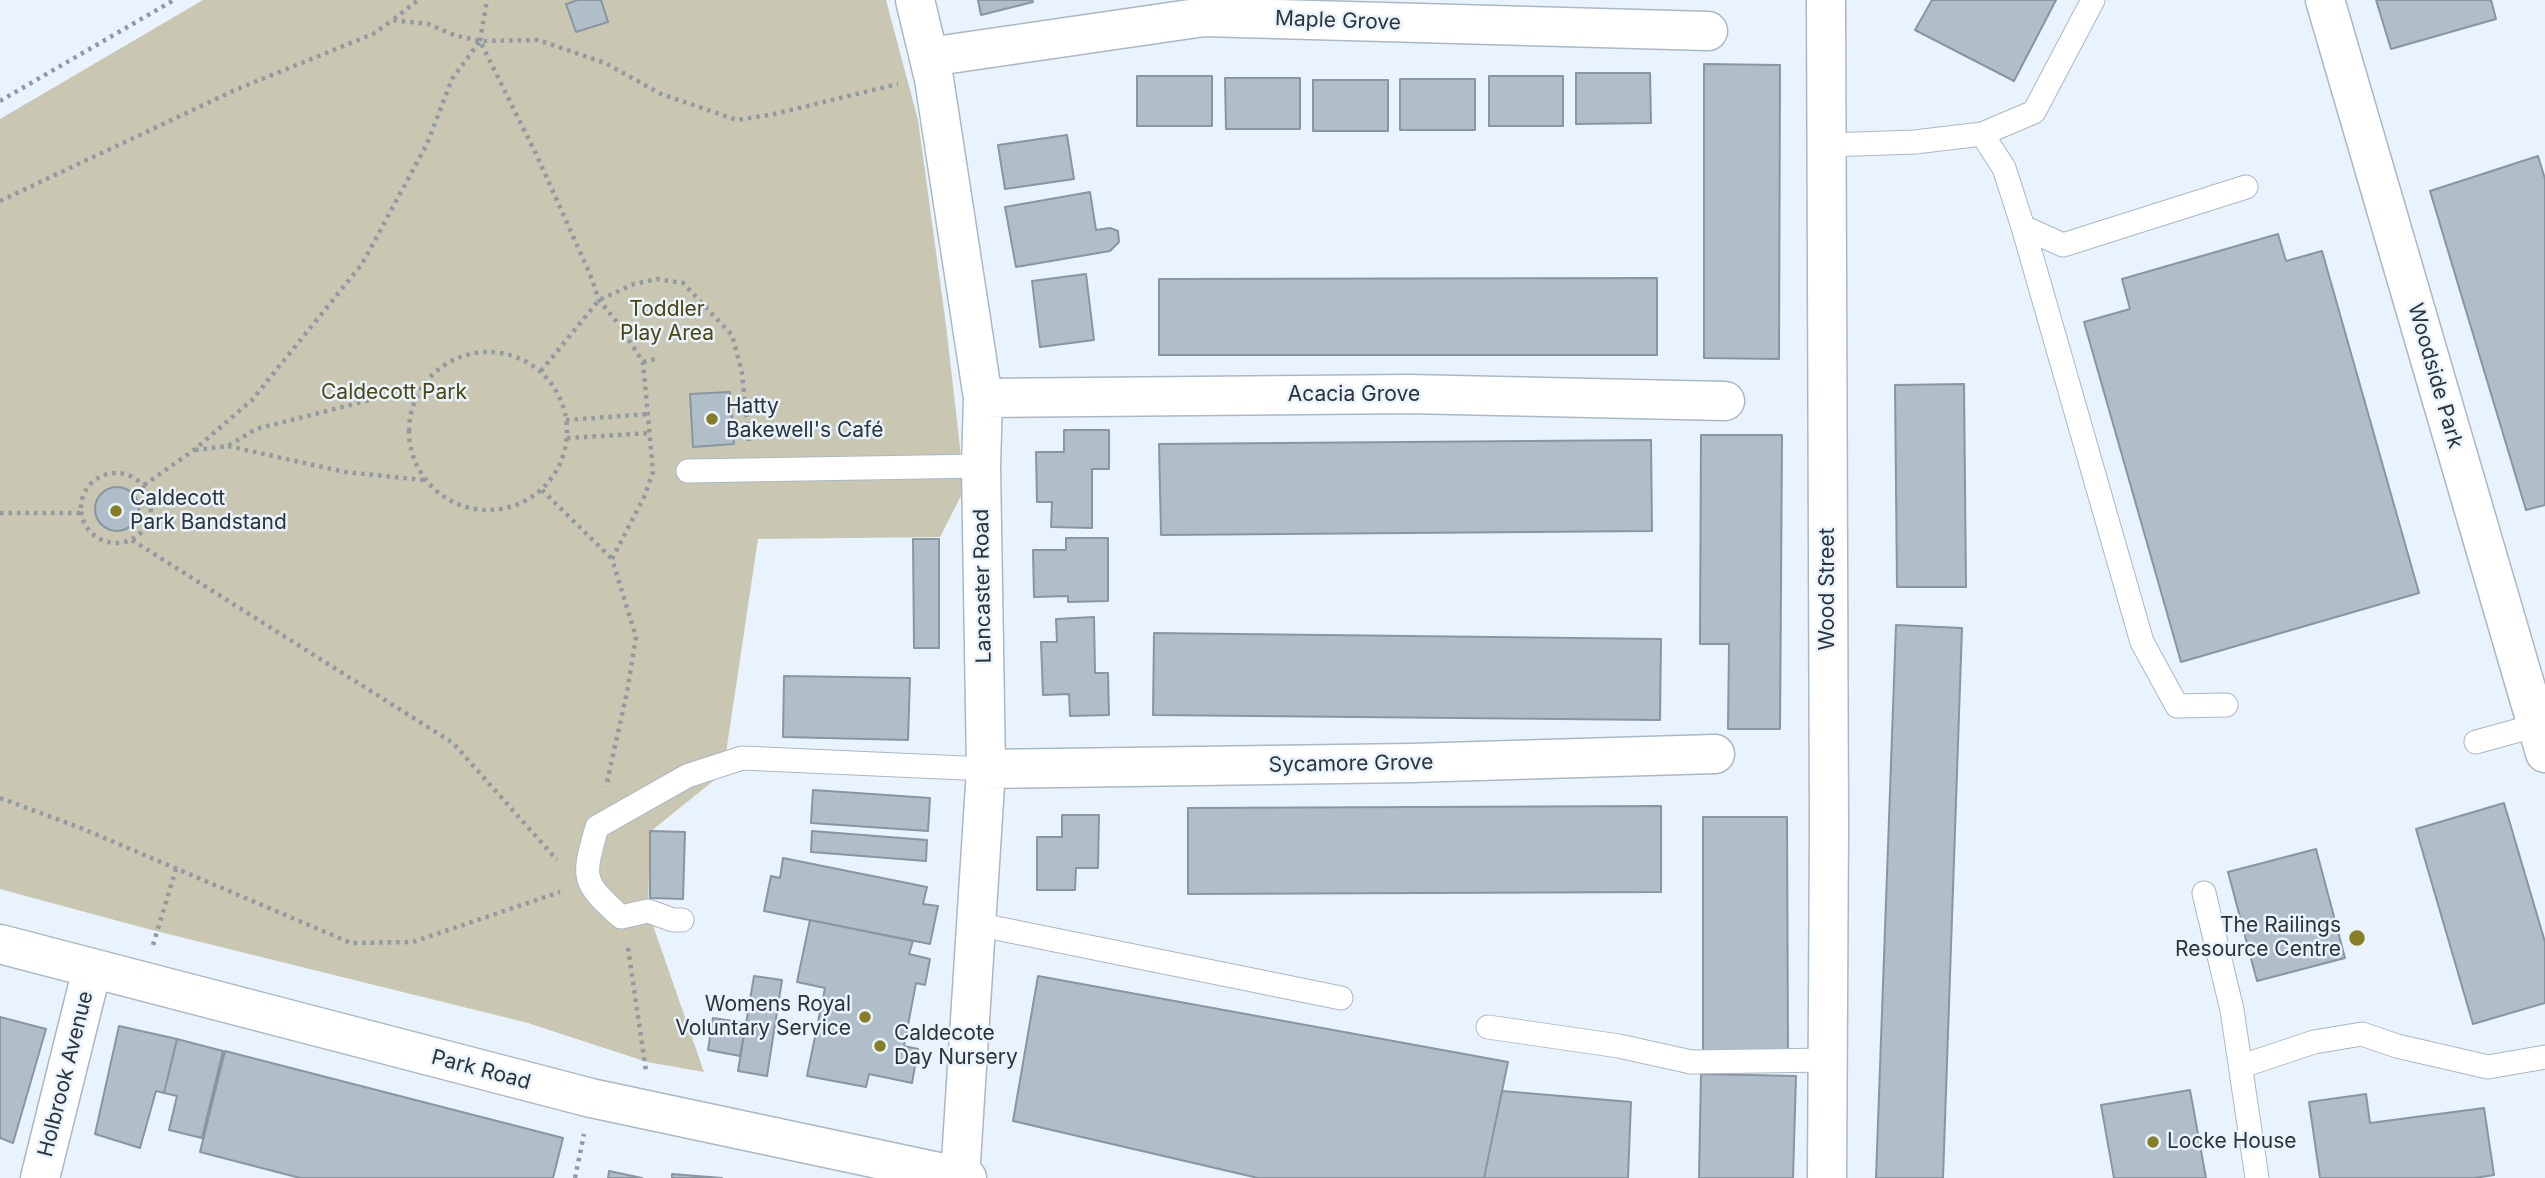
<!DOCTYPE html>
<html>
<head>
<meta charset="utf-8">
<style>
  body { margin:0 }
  canvas { display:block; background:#e8f3fd }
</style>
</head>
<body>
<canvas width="2545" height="1178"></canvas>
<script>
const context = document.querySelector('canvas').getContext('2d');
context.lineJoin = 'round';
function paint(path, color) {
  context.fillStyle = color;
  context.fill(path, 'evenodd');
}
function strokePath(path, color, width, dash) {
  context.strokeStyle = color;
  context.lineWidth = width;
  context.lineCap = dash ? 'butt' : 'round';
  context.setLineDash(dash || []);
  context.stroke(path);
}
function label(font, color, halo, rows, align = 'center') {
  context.font = font + ' Inter,sans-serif';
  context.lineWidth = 5;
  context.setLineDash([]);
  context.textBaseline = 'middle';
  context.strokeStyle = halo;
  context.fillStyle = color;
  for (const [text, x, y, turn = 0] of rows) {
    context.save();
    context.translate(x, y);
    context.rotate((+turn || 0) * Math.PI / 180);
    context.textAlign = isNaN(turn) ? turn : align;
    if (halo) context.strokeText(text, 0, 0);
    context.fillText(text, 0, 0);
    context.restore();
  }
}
paint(new Path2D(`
  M203 0H886L918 120 946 325 960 447 962 494 940 537 758 539 723 773 650 832 648 911 704 1072 647 1062 528 1023 148 929 0 889V119Z`), '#c9c7b2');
const building = new Path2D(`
  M578 0H601L608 22 576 32 566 4Z
  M978 0H1032L1033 2 981 15Z
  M1932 0H2056L2014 81 1915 30Z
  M2376 0H2491L2496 19 2391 49Z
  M1704 64 1780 65 1779 359 1704 358Z
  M1576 73H1650L1651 123 1576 124Z
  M1137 76H1212V126H1137Z
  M1489 76H1563V126H1489Z
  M1225 78H1300V129H1226Z
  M1400 79H1475V130H1400Z
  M1313 80H1388V131H1313Z
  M1067 135 1074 179 1005 189 998 145Z
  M2538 156 2545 179V505L2526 510 2430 191Z
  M1090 192 1096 230 1110 228 1118 231 1119 242 1110 251 1016 267 1005 207Z
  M2278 234 2286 261 2322 251 2419 593 2181 662 2084 322 2130 309 2122 279Z
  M1086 274 1094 340 1040 347 1032 281Z
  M1657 278V355H1159V279Z
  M1964 384 1966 587H1897L1895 385Z
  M730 392 734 444 693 447 690 394Z
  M1064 430H1109V469H1092V528L1051 527 1052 502H1037L1036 452H1064Z
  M1701 435H1782L1780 729H1728L1729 644H1700Z
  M1651 440 1652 531 1161 535 1159 444Z
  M95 509a22 22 0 1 1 44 0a22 22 0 1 1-44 0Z
  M1066 538H1108V601L1068 602V596L1034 597 1033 550H1066Z
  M913 539H939V648H914Z
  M1094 617 1095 673H1108L1109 715 1070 716 1069 694 1043 695 1041 642H1057L1056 619Z
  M1896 625 1962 628 1943 1178H1876Z
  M1154 633 1661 639 1660 720 1153 715Z
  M784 676 910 678 908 740 783 737Z
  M813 790 930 798 928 831 811 823Z
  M2504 803 2545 942V1003L2473 1024 2416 829Z
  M1661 806V892L1188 894V808Z
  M1062 815H1099L1098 868H1076L1075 890H1037V837H1062Z
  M1703 817H1787L1788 1058H1703Z
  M650 831 685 832 683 899 650 898Z
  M812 831 927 840 926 861 811 852Z
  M2316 849 2345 958 2257 981 2228 872Z
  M783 858 927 887 923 904 938 906 930 944 764 911 771 876 780 878Z
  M810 920 913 941 909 954 930 959 925 985 916 983 904 1046 918 1049 912 1083 869 1074 866 1087 807 1076 825 988 797 982Z
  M754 976 782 980 767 1076 738 1071Z
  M1038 976 1508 1062 1484 1178H1258L1013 1121Z
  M0 1017 46 1029 13 1143 0 1138Z
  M713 1018 746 1023 740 1056 708 1050Z
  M119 1026 177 1039 164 1093 156 1091 140 1148 95 1134Z
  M177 1039 223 1051 202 1138 169 1130 177 1096 164 1093Z
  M225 1051 563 1138 553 1178H300L200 1152Z
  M1701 1074 1796 1076 1793 1178H1699Z
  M2190 1090 2206 1178H2114L2101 1105Z
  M1502 1091 1631 1102 1628 1178H1484Z
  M2366 1094 2370 1123 2484 1108 2494 1175 2474 1178H2320L2309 1102Z
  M609 1171 642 1178H608Z
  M672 1174 722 1178H672Z`);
paint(building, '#b0beca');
strokePath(building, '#8995a1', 2);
const service = new Path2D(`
  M1982 134 2034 112 2093 0
  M1827 145 1915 142 1982 134 2004 168 2023 227 2142 642 2177 706 2226 705
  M2023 227 2063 245 2246 187
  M688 471 981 466
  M2476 742 2538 725
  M2204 893 2232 1010 2257 1178
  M682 920H673L648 911 621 917C580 880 583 878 597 827L687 776 742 758 986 769
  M976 924 1341 998
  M1488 1027 1619 1046 1691 1062 1828 1060
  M2242 1066 2314 1042 2362 1034 2397 1046 2488 1067 2545 1057`);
const minor = new Path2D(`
  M915 0 934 79 983 398 981 466 986 769 960 1177
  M2325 0 2545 753
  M929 57 1204 17 1708 31
  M983 398 1409 394 1725 401
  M986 769 1411 763 1715 754
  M0 944 591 1098 967 1178
  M40 1178 92 969`);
const tertiary = new Path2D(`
  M1826 0 1829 827 1827 1178`);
strokePath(service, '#aab8c4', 25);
strokePath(minor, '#aab8c4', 41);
strokePath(tertiary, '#aab8c4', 41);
strokePath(new Path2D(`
  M394 19 418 0
  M480 41 487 0
  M0 101 174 0
  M0 201 235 90 373 34 393 20 428 24 454 35 480 41 537 156 590 274 599 300 620 326 643 362 653 472 644 497 612 559 636 637 627 692 606 787
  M409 431a79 79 0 1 1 158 0a79 79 0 1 1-158 0Z
  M643 362 659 358
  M541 371 599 300 634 284 657 279 683 283 732 335 742 373 749 441
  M566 420 648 414
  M567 438 650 433
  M228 446 345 472 424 480
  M195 450 228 446 256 429 421 387
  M81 508a35 35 0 1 1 70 0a35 35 0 1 1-70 0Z
  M144 485 194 450 252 400 362 264 427 144 452 79 480 41 538 40 605 63 661 94 737 120 770 115 898 84
  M542 490 612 559
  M0 513H81
  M132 540 453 743 557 860
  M0 798 81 828 351 943 413 942 560 892
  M153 945 176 869
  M628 948 646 1071
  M575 1178 584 1134`), '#919aa1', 4.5, [3.5, 5]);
strokePath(service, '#fff', 23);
strokePath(minor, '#fff', 38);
strokePath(tertiary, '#fff', 38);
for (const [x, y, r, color] of [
  [712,419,7,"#877d24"],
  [116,511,7,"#877d24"],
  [2357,938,9,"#877d24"],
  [865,1017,7,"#877d24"],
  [880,1046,7,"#877d24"],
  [2153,1142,7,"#877d24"]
]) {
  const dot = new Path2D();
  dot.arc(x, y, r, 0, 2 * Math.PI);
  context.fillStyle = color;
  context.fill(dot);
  strokePath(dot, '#e8f3fd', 2.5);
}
label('21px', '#2d3337', '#e8f3fd', [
  ["Maple Grove",1338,21,2],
  ["Woodside Park",2435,376,74],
  ["Acacia Grove",1354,395],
  ["Lancaster Road",983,586,-91],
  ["Wood Street",1828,589,-90],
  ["Sycamore Grove",1351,764,-1],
  ["Park Road",481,1070,15],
  ["Holbrook Avenue",66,1074,-76]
]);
label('21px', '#4c4610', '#e8f3fd', [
  ["Toddler",667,310],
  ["Play Area",667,334],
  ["Caldecott Park",394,393]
]);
label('21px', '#2d3337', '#e8f3fd', [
  ["Hatty",726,407],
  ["Bakewell's Café",726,431],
  ["Caldecott",130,499],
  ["Park Bandstand",130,523],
  ["The Railings",2341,926,"right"],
  ["Resource Centre",2341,950,"right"],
  ["Womens Royal",851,1005,"right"],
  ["Voluntary Service",851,1029,"right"],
  ["Caldecote",894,1034],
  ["Day Nursery",894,1058],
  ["Locke House",2167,1142]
], 'left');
</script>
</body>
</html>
